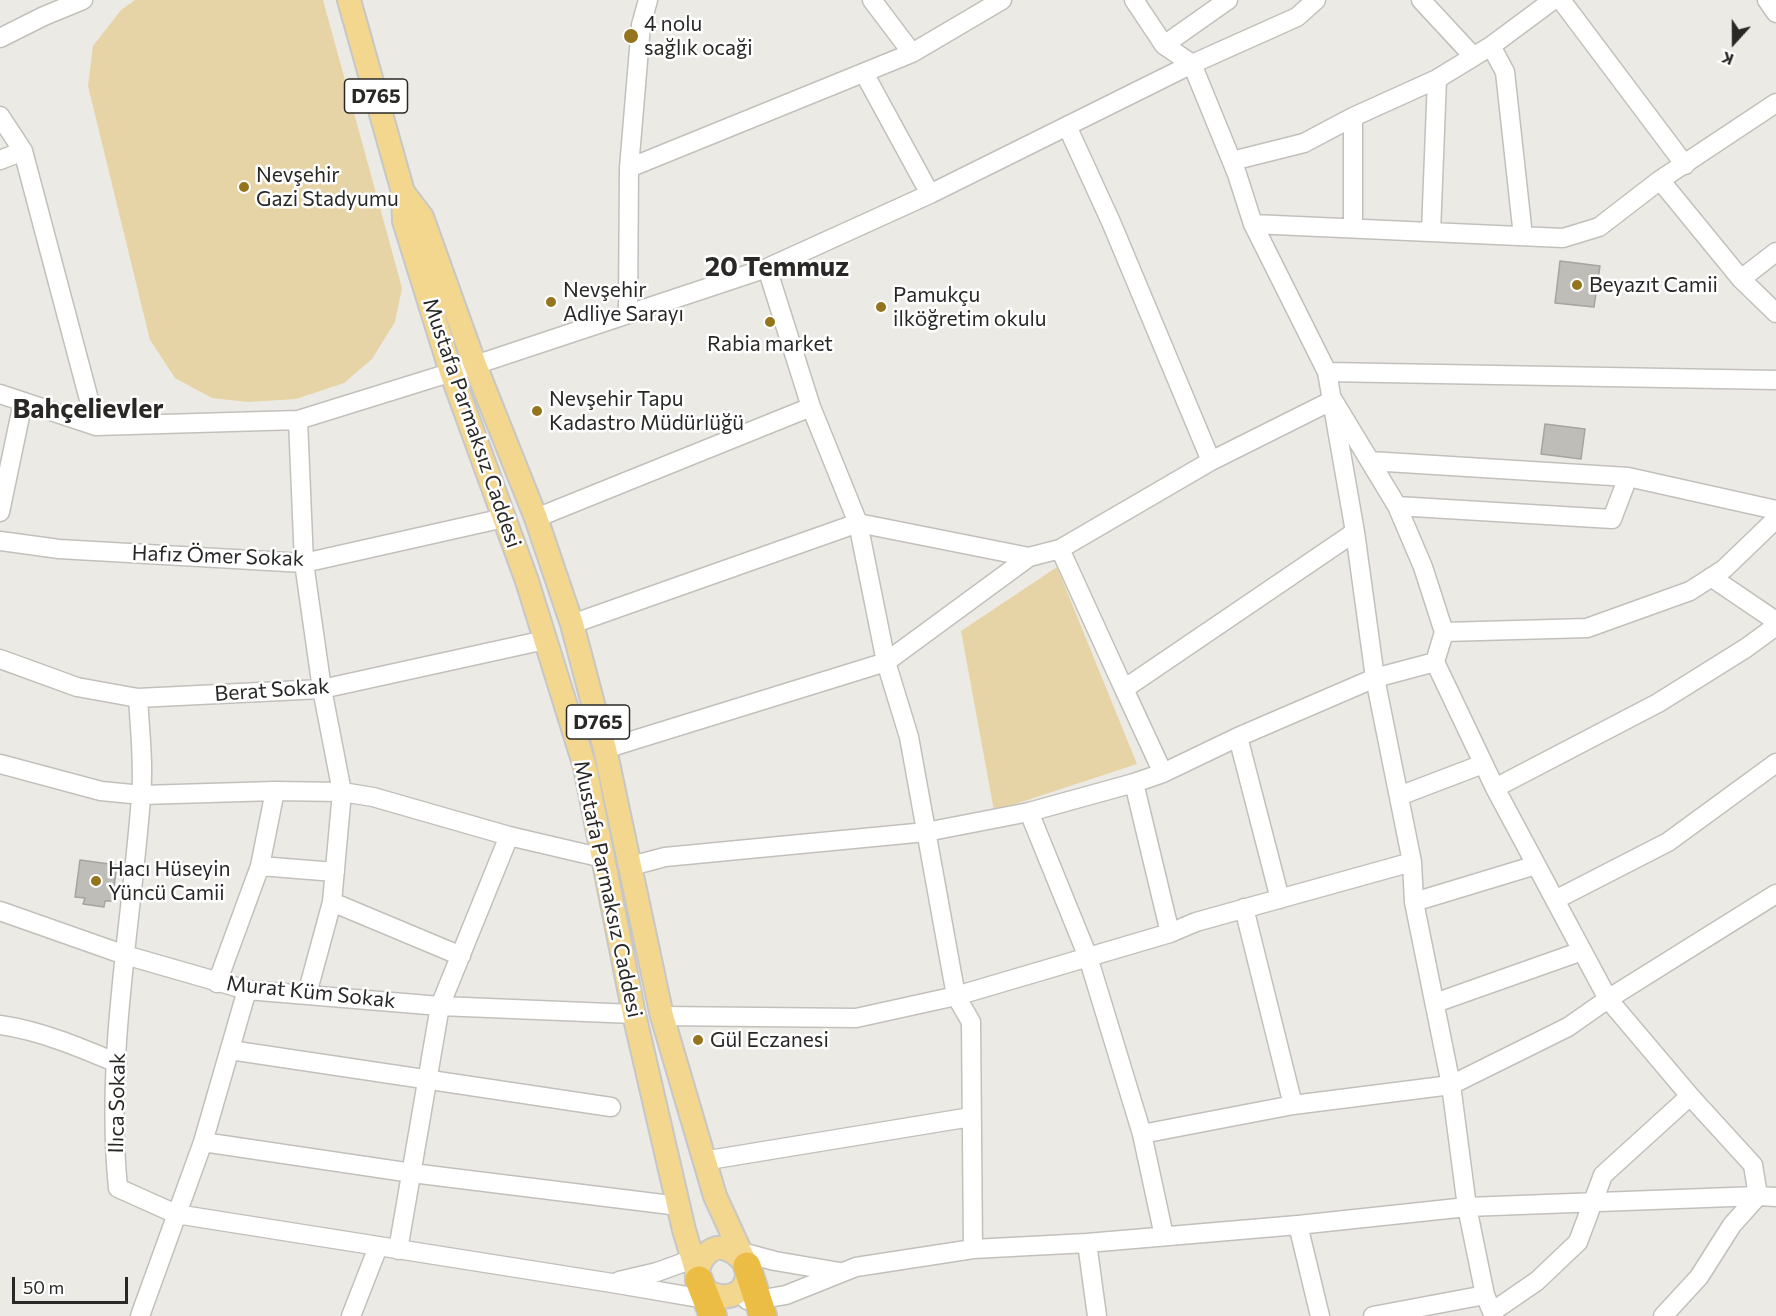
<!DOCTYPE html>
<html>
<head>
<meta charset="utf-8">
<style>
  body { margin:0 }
  #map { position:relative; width:1776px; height:1316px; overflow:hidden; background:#eceae5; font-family:Commissioner,sans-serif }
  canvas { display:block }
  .north { position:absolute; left:1704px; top:12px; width:60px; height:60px; -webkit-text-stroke:4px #fff; paint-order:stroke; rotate:201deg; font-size:16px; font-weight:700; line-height:24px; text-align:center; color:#292826 }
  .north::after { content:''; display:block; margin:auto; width:21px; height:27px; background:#292826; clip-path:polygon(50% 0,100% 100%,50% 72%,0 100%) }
  .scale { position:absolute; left:12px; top:1277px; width:116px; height:27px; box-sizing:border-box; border:3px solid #292826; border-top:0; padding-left:8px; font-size:18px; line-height:21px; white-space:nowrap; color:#292826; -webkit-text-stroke:4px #fff; paint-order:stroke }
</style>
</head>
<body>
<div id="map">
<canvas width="1776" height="1316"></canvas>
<div class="north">K</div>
<div class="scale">50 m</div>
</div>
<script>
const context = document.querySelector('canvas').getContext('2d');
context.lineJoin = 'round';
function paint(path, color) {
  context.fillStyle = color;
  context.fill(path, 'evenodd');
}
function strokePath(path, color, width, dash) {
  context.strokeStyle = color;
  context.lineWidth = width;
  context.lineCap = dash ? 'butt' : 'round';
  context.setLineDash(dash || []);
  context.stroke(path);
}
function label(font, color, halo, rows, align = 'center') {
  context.font = font + ' Commissioner,sans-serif';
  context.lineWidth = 5;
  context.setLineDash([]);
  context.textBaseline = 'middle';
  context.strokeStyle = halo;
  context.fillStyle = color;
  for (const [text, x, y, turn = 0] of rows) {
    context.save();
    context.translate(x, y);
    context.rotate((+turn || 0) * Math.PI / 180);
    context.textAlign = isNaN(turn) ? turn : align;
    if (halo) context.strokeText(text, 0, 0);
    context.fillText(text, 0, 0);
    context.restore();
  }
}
paint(new Path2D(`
  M135 0H323L402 288 395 322 372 359 344 383 296 399 248 402 212 398 175 378 150 340 88 86 93 46 121 10Z
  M1057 567 1137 764 994 811 961 631Z`), '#e7d4a6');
const building = new Path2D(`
  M1560 261 1600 266 1594 307 1555 303Z
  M1545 424 1585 429 1581 459 1541 454Z
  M80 860 117 865 112 901H105L104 907 83 904 85 898 75 897Z`);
paint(building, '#bfbdb8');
strokePath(building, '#a6a4a0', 1.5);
const minor = new Path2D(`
  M872 0 912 53
  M1134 0 1164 45 1192 64 1237 174 1253 224 1327 372 1355 532 1375 678 1412 862 1414 902 1451 1085 1467 1207 1485 1295 1494 1316
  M1421 0 1473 56
  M1561 0 1685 165
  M1767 0 1776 13
  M0 38 44 16 83 0
  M1164 45 1228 0
  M1491 46 1505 72 1523 236
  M864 73 930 194
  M0 116 23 151 96 426
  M1067 126 1111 222 1211 461 1333 400 1397 506 1423 567 1444 632
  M0 160 23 151
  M1232 161 1304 143 1353 117 1437 79 1491 46 1553 0
  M629 168 912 53 1002 0
  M1660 180 1741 279 1776 313
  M1253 224 1563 238 1599 227 1660 180 1776 103
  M1353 228V117
  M1431 232 1437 79
  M767 268 811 407 858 523 886 662 909 737 956 996 971 1022 973 1249
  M1741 279 1776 252
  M628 314 629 168 641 25 648 0
  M1327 372 1776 380
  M0 394 96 426 298 420 475 365 767 268 930 194 1192 64 1297 17 1316 0
  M298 420 304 563 322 689 342 792 332 902 307 994
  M1370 461 1628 477 1776 510
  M1397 506 1612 519 1628 477
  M0 512 23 402
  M536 518 811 407
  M0 541 59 549 304 563 504 518
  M1060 549 1124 689
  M1711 577 1776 621
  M572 624 858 523 1029 557
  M0 659 77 687 138 698 322 689 545 640
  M1435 662 1495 788 1608 999 1690 1096 1753 1165 1758 1196 1732 1225 1699 1277 1663 1316
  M138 698C140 731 144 765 141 798 131 928 105 1058 118 1188L176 1214 612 1283 693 1297 716 1298
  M1238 737 1280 899
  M605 749 886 662 1029 557 1060 549 1211 461
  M0 764 101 791 142 795 275 791 342 792 373 797 509 836 603 858
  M1163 773 1124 689 1355 532
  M1134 783 1170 933
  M1495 788 1658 703 1746 648 1776 626
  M1399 796 1483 764
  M1029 812 1088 957 1142 1134 1164 1236
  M260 866 335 872
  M631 866 665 857 926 832 1029 812 1134 783 1163 773 1238 737 1375 678 1435 662 1444 632 1587 628 1690 591 1724 569 1776 519
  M1555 900 1668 842 1776 763
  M332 902 461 956
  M1414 902 1536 865
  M1244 908 1293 1105
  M0 911 125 955 247 990 440 1006 634 1014
  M217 983 260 866 275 791
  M1435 1003 1582 951
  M662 1016 856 1018 956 996 1170 933 1196 922 1412 862
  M0 1025C41 1031 79 1047 117 1063
  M230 1050 611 1107
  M1142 1134 1293 1105 1451 1085 1568 1027 1608 999 1776 894
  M203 1142 412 1173 679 1206
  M703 1161 971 1117
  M1298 1225 1320 1316
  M1087 1243 1097 1316
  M398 1250 440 1006 509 836
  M734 1250 775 1261 840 1272
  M619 1281 657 1272 704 1255
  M747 1300H757L786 1295 856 1267 973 1249 1087 1243 1298 1225 1467 1207 1758 1196 1776 1197
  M1492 1312 1537 1281 1578 1242 1603 1175 1690 1096
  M140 1316 203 1142 247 990
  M351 1316 378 1247
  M1373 1316 1485 1295`);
const major = new Path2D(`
  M349 0 403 192 404 221 451 372 527 581 585 767 634 1014 684 1230 699 1280
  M403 192 422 217 475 365 536 518 572 624 605 749 662 1016 715 1196 747 1266C752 1316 680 1297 702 1260 716 1237 736 1251 747 1266`);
const highway = new Path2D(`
  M747 1266 763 1316
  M699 1280 713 1316`);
strokePath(minor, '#c3c0bc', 21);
strokePath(major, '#c7c7c7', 26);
strokePath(highway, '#c7c7c7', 30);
strokePath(minor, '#fff', 18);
strokePath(major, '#f3d78f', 22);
strokePath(highway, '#ebbd44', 27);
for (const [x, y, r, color] of [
  [631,36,8,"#94741c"],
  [244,187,6,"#94741c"],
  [1577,285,6,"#94741c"],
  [551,302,6,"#94741c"],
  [881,307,6,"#94741c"],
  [770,322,6,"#94741c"],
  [537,411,6,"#94741c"],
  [96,881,6,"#94741c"],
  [698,1040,6,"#94741c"]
]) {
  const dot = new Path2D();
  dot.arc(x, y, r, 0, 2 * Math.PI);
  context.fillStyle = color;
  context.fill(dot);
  strokePath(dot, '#fff', 2);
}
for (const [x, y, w] of [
  [376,96,63],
  [598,722,63]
]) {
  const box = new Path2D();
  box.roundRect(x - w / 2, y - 17, w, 34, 4.5);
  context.fillStyle = '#fff';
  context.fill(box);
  strokePath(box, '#292826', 1.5);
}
label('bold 20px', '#292826', null, [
  ["D765",376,96],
  ["D765",598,722]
]);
label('21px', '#292826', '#fff', [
  ["4 nolu",644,24],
  ["sağlık ocaği",644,48],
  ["Nevşehir",256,175],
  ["Gazi Stadyumu",256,199],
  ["Beyazıt Camii",1589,285],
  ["Nevşehir",563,290],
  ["Adliye Sarayı",563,314],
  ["Pamukçu",893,295],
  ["ilköğretim okulu",893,319],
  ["Rabia market",770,344,"center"],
  ["Nevşehir Tapu",549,399],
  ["Kadastro Müdürlüğü",549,423],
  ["Hacı Hüseyin",108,869],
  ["Yüncü Camii",108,893],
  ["Gül Eczanesi",710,1040]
], 'left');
label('21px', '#292826', '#fff', [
  ["Mustafa Parmaksız Caddesi",472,423,71],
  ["Hafız Ömer Sokak",218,556,2],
  ["Berat Sokak",272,690,-4],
  ["Mustafa Parmaksız Caddesi",608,889,78],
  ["Murat Küm Sokak",311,992,6],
  ["Ilıca Sokak",117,1103,-89]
]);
label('bold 27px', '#292826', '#fff', [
  ["20 Temmuz",777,267],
  ["Bahçelievler",88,409]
]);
</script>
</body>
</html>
